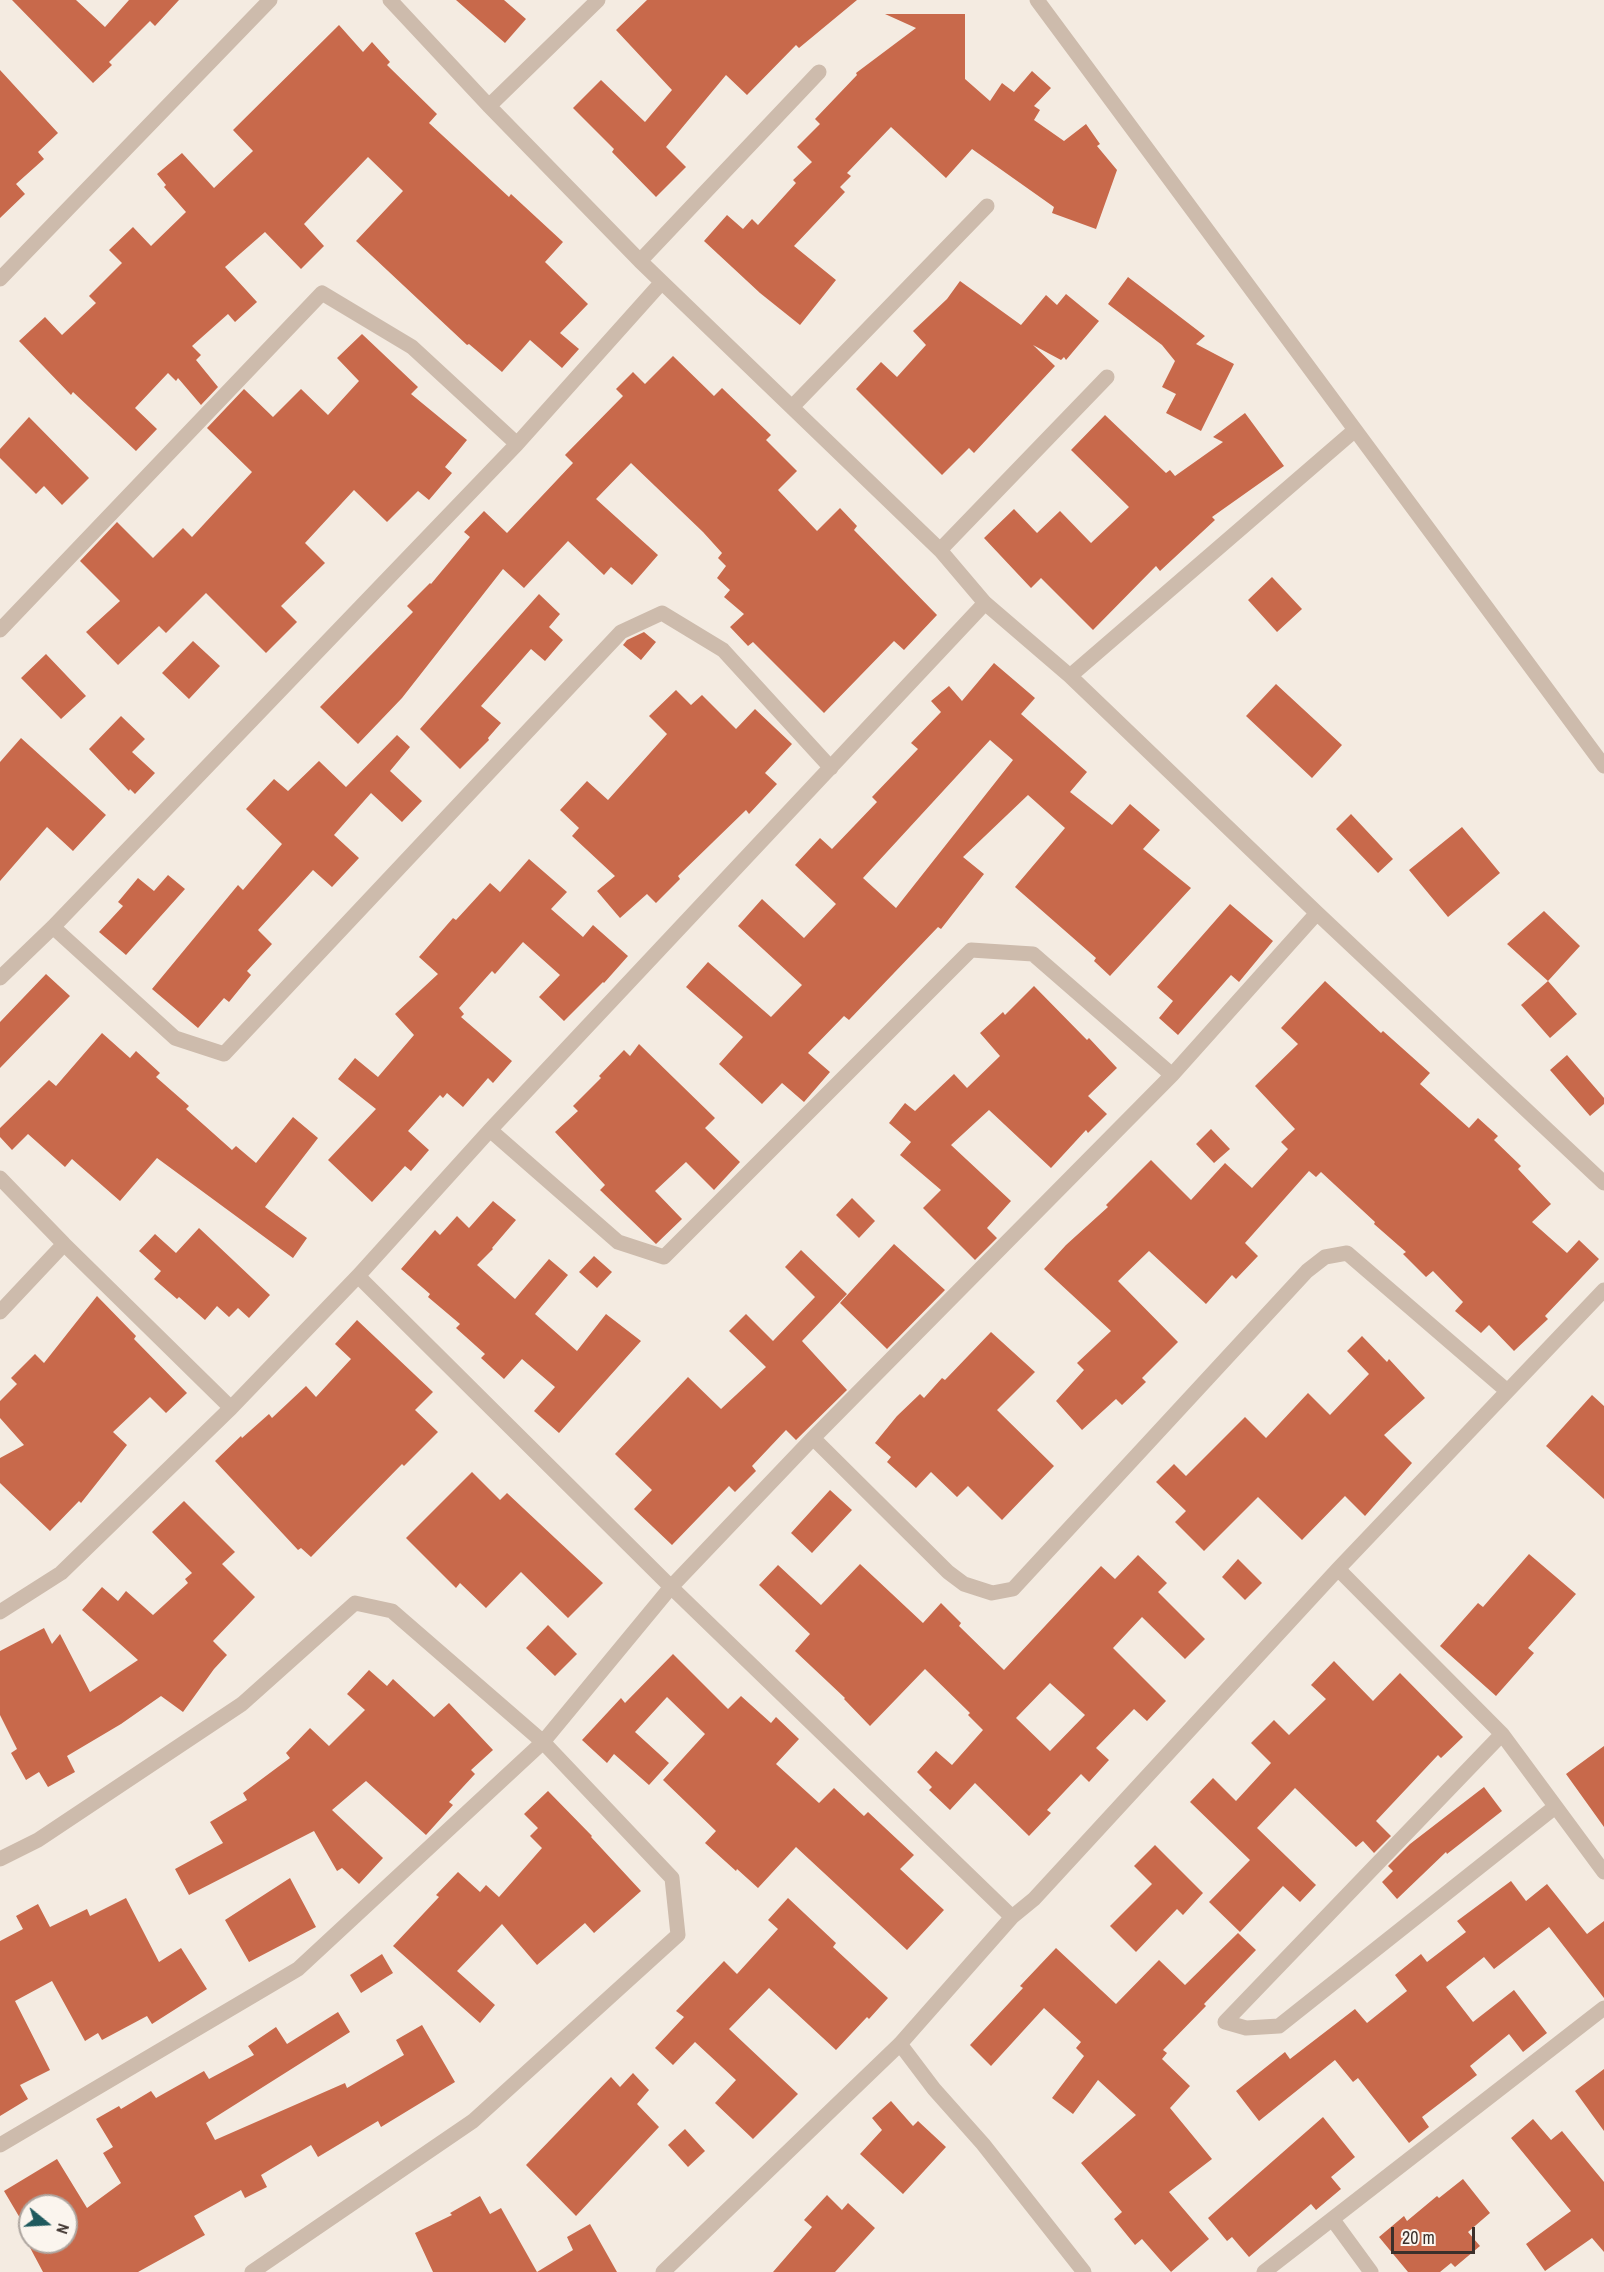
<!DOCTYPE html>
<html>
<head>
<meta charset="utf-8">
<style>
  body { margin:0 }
  #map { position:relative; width:1604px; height:2272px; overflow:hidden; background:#f4ebe1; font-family:"Archivo Narrow",sans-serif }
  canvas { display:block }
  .north { position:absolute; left:18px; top:2194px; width:60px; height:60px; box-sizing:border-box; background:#fbf5ee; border:2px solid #aea6a0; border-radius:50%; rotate:108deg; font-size:16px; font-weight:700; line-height:24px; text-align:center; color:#3b302b }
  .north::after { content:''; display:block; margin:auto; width:21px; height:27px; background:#1f5a5e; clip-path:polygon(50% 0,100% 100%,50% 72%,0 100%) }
  .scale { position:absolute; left:1391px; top:2227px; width:84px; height:27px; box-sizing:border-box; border:3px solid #3b302b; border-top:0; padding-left:8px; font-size:18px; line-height:21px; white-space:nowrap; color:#3b302b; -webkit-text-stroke:4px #fbf5ee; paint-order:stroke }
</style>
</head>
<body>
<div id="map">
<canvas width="1604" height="2272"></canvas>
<div class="north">N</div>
<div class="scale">20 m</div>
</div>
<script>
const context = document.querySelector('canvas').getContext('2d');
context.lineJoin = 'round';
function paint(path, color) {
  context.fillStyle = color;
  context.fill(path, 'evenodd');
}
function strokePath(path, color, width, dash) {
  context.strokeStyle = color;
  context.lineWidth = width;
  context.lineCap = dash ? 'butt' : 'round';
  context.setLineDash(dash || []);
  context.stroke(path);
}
paint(new Path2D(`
  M12 0H76L105 27 129 0H179L155 26 150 21 109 62 112 65 93 83Z
  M456 0H504L526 19 505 43Z
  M647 0H857L799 48 796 45 747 95 726 75 666 147 686 167 656 197 612 152 614 149 573 108 601 80 645 122 672 90 616 30Z
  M885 14H965V79L990 101 1002 83 1014 92 1032 71 1051 88 1034 106 1040 110 1034 120 1064 141 1086 124 1100 144 1097 146 1117 170 1096 229 1052 213 1054 207 972 149 946 178 891 127 847 173 851 176 840 187 845 192 794 246 836 280 800 325 760 293 704 241 727 215 743 229 752 219 758 225 796 183 793 180 812 162 797 147 820 124 815 119 857 75 856 73 916 28Z
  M339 25 363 52 372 42 390 62 387 65 437 114 429 123 509 197 511 194 563 242 545 262 588 304 560 333 579 349 562 368 530 340 502 372 469 344 467 345 356 241 403 191 368 157 304 224 324 246 301 269 265 232 225 267 257 302 235 322 228 314 192 346 201 355 196 360 218 387 201 405 178 378 176 381 168 373 135 408 157 429 136 451 73 392 71 395 19 341 45 317 62 335 96 303 89 296 122 263 109 250 133 227 151 246 186 212 164 187 166 185 157 174 182 153 214 188 253 151 233 130Z
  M0 70 58 133 38 152 44 159 16 184 25 194 0 218Z
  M1128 277 1205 336 1196 344 1234 364 1201 431 1166 413 1176 394 1162 387 1175 361 1162 345 1108 304Z
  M960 281 1021 325 1046 295 1057 305 1066 294 1099 321 1066 360 1064 357 1061 360 1033 345 1055 366 974 453 969 448 942 475 856 389 881 362 897 377 926 345 913 331 947 299Z
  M362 334 418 387 411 394 467 440 445 467 452 473 429 500 418 491 387 522 354 490 305 543 325 563 281 606 297 622 266 653 206 593 166 633 159 626 118 665 86 632 120 601 80 561 117 522 153 558 183 528 192 537 252 472 207 428 244 389 273 417 301 389 328 415 359 381 337 358Z
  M673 356 714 396 722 388 771 435 766 440 797 471 778 490 817 531 840 508 857 526 854 530 937 615 904 650 894 641 824 713 753 642 748 646 730 627 744 614 724 597 730 590 717 578 726 566 718 558 722 553 703 532 631 463 596 499 658 555 632 585 611 567 604 575 568 541 524 588 503 569 402 698 358 744 320 707 413 612 407 606 430 583 431 584 470 537 464 532 484 511 507 533 573 463 565 455 623 396 616 389 633 372 645 384Z
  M1245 413 1284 466 1212 517 1215 520 1160 571 1156 566 1093 630 1041 578 1031 588 984 538 1014 509 1037 533 1060 511 1091 543 1129 507 1071 450 1105 415 1166 473 1170 470 1175 476 1223 442 1213 437Z
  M29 417 89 478 62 505 44 486 36 494 0 458V449Z
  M1272 577 1302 609 1277 632 1248 600Z
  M539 594 560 614 549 627 563 640 545 661 531 649 481 706 501 723 488 738 489 740 460 769 420 729Z
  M644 632 656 642 641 660 623 645 627 640Z
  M193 641 220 666 189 699 162 673Z
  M46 654 86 696 61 719 21 678Z
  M994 663 1035 698 1021 714 1087 772 1070 792 1112 825 1130 804 1160 830 1143 849 1191 888 1110 976 1094 961 1096 958 1015 887 1065 828 1028 795 963 857 984 874 941 929 938 927 849 1020 844 1016 808 1053 830 1072 804 1102 782 1083 762 1104 719 1064 743 1037 686 987 708 962 771 1017 802 985 738 926 762 899 804 938 836 904 795 865 820 838 832 849 877 802 872 797 918 749 911 743 941 712 931 701 949 686 962 701ZM990 740 1013 760 896 908 863 878Z
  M1276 684 1342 745 1312 778 1246 716Z
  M676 690 691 705 702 695 736 729 755 709 792 744 765 773 777 784 749 814 746 810 678 876 680 879 656 903 647 894 620 918 597 891 615 876 572 836 579 828 560 810 587 781 608 800 667 734 649 716Z
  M121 716 145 739 132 752 155 773 135 794 130 789 129 791 89 749Z
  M397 735 410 747 390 771 422 801 402 822 371 793 334 835 359 858 332 887 313 870 258 930 272 944 247 971 251 975 229 1002 224 998 198 1028 152 989 238 885 243 890 282 844 246 809 274 779 288 791 319 761 346 787Z
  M21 738 106 815 73 851 47 827 0 881V762Z
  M1351 814 1393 859 1378 873 1336 829Z
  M1462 827 1500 873 1448 917 1409 870Z
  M529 859 567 892 551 909 583 937 593 925 628 956 604 983 603 982 564 1021 539 997 560 975 523 942 495 974 492 971 459 1008 464 1014 461 1017 512 1061 493 1083 488 1078 463 1107 447 1093 443 1098 440 1095 408 1131 429 1150 411 1171 405 1166 372 1202 328 1160 376 1109 338 1079 355 1058 378 1077 414 1035 395 1014 438 974 419 957 453 918 456 920 490 883 500 892Z
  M168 875 185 889 126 955 99 932 123 906 118 902 138 878 154 891Z
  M1230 904 1273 941 1239 982 1231 975 1178 1035 1159 1018 1173 1001 1157 987Z
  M1544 911 1580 946 1548 981 1507 944Z
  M46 974 70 996 0 1068V1022Z
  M1325 981 1381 1033 1383 1031 1430 1073 1420 1084 1469 1128 1478 1118 1498 1136 1494 1140 1521 1166 1518 1169 1551 1204 1532 1222 1567 1253 1579 1240 1599 1259 1545 1316 1548 1319 1514 1351 1489 1325 1481 1333 1455 1311 1463 1302 1433 1271 1426 1277 1403 1254 1406 1252 1374 1224 1375 1222 1321 1172 1316 1177 1309 1171 1245 1243 1258 1256 1236 1279 1232 1275 1206 1304 1149 1251 1118 1281 1178 1342 1142 1378 1146 1382 1122 1405 1116 1399 1082 1430 1056 1401 1084 1370 1077 1363 1111 1331 1044 1269 1066 1245 1108 1207 1106 1205 1151 1160 1191 1200 1225 1163 1252 1188 1288 1149 1281 1142 1295 1129 1255 1086 1298 1044 1281 1028Z
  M1548 981 1577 1014 1550 1038 1521 1005Z
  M1034 986 1087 1040 1089 1038 1117 1068 1088 1096 1107 1114 1088 1133 1086 1130 1051 1168 989 1110 951 1145 1011 1201 987 1228 997 1238 975 1260 923 1208 941 1190 900 1155 911 1142 889 1123 905 1103 915 1111 954 1074 967 1088 1000 1056 980 1033 1003 1012 1005 1015Z
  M102 1033 130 1058 136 1051 160 1073 156 1077 189 1106 186 1109 232 1150 236 1146 256 1163 293 1117 318 1138 265 1207 307 1238 293 1258 157 1158 120 1201 72 1159 65 1167 28 1134 12 1150 0 1137V1128L49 1080 56 1086Z
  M639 1044 715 1118 705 1128 740 1162 714 1190 686 1162 655 1191 682 1219 656 1244 600 1190 605 1185 555 1132 578 1111 573 1106 601 1078 599 1076 624 1050 630 1056Z
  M1567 1055 1604 1098V1104L1590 1116 1550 1070Z
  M1211 1129 1230 1149 1214 1163 1196 1144Z
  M852 1198 875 1221 859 1238 836 1215Z
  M493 1201 516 1220 492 1248 493 1249 477 1265 515 1299 549 1259 568 1275 535 1314 577 1351 606 1314 641 1341 559 1433 534 1411 555 1387 522 1359 504 1379 481 1358 485 1354 456 1328 460 1324 428 1297 430 1294 401 1269 435 1230 440 1235 457 1216 469 1228Z
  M199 1228 270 1295 249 1318 238 1308 229 1317 217 1306 205 1320 179 1297 177 1299 154 1279 161 1271 139 1251 155 1234 176 1253Z
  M894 1244 945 1290 887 1349 840 1303Z
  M801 1250 847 1294 802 1341 847 1390 796 1440 786 1430 752 1466 756 1471 735 1492 729 1486 672 1545 634 1509 652 1490 615 1454 688 1377 721 1409 766 1367 729 1331 746 1314 773 1341 815 1297 785 1267Z
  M594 1256 612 1272 597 1288 579 1272Z
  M97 1296 136 1336 134 1339 187 1393 166 1413 150 1397 113 1432 127 1445 81 1503 79 1501 50 1531 0 1483V1458L24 1445 0 1418V1401L17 1384 11 1378 35 1354 44 1363Z
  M357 1320 433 1392 415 1410 438 1432 404 1466 402 1464 311 1557 301 1548 298 1550 215 1461 241 1436 242 1438 269 1414 272 1418 306 1386 316 1397 351 1359 335 1344Z
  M991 1332 1035 1372 997 1410 1054 1466 1002 1520 968 1486 957 1497 931 1472 916 1488 887 1462 891 1457 875 1443 897 1416 920 1394 924 1398 942 1378 945 1380Z
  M1362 1336 1387 1362 1389 1359 1425 1398 1384 1435 1412 1463 1365 1516 1345 1496 1302 1540 1258 1497 1204 1551 1175 1522 1186 1511 1156 1482 1174 1464 1186 1476 1245 1417 1266 1438 1308 1393 1330 1415 1369 1374 1347 1351Z
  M1592 1395 1604 1406V1499L1546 1446Z
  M472 1472 500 1500 507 1493 603 1583 568 1618 521 1572 486 1608 460 1583 456 1588 406 1538Z
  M830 1490 852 1510 812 1553 791 1533Z
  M184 1501 235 1552 222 1564 255 1597 213 1641 227 1655 214 1669 183 1712 161 1696 121 1724 67 1756 75 1772 48 1787 39 1772 26 1780 11 1753 17 1749 0 1715V1651L44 1628 52 1644 60 1634 90 1692 138 1660 82 1610 102 1587 118 1601 126 1591 153 1615 188 1583 185 1579 192 1573 152 1532Z
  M1529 1554 1576 1594 1528 1648 1534 1653 1496 1696 1440 1646 1478 1603 1483 1607Z
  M1138 1555 1167 1583 1158 1592 1205 1639 1185 1659 1142 1617 1113 1648 1166 1701 1147 1721 1134 1709 1096 1748 1109 1760 1089 1782 1081 1774 1047 1810 1051 1813 1029 1836 975 1783 950 1810 929 1790 932 1787 917 1772 936 1751 952 1765 983 1730 968 1715 970 1713 925 1669 870 1726 844 1699 845 1698 795 1651 810 1634 759 1585 778 1565 821 1605 860 1564 923 1623 941 1603 961 1623 959 1626 1004 1670 1101 1566 1115 1579ZM1050 1683 1085 1715 1050 1751 1016 1718Z
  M1238 1559 1262 1583 1245 1600 1222 1577Z
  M548 1625 577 1654 555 1676 526 1648Z
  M673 1654 728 1709 741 1696 771 1723 776 1717 799 1739 776 1764 819 1803 834 1788 864 1816 868 1812 914 1855 900 1869 944 1910 907 1950 796 1847 758 1888 737 1869 736 1871 705 1843 716 1831 663 1780 705 1734 667 1697 635 1732 669 1763 649 1785 614 1754 607 1763 582 1740 621 1698 625 1703Z
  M1334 1661 1373 1701 1400 1673 1463 1737 1441 1758 1438 1755 1376 1821 1391 1836 1374 1853 1363 1841 1356 1847 1295 1788 1257 1828 1316 1885 1300 1902 1283 1886 1240 1932 1209 1902 1250 1860 1190 1802 1213 1778 1236 1801 1271 1763 1251 1743 1274 1720 1289 1735 1326 1699 1311 1685Z
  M369 1670 387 1686 393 1679 434 1717 449 1703 493 1750 471 1770 475 1774 449 1802 453 1805 426 1835 366 1781 332 1810 383 1858 359 1884 342 1868 337 1871 314 1831 189 1895 175 1869 223 1843 210 1822 247 1800 243 1793 290 1758 286 1753 310 1728 329 1746 365 1710 347 1694Z
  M1604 1746V1827L1566 1774Z
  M1484 1787 1502 1811 1447 1854 1446 1852 1397 1899 1382 1882 1393 1871 1388 1866 1410 1844Z
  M548 1791 592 1836 591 1837 641 1891 594 1933 585 1923 537 1965 502 1924 457 1971 495 2005 480 2023 393 1946 439 1897 436 1895 458 1872 480 1892 486 1885 499 1897 542 1848 530 1836 538 1828 524 1814Z
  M1155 1845 1203 1893 1183 1915 1177 1909 1136 1952 1110 1926 1152 1884 1134 1866Z
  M290 1878 316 1927 249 1962 225 1920Z
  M1511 1881 1526 1901 1547 1884 1587 1934 1604 1921V1998L1549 1927 1494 1969 1484 1957 1446 1987 1473 2022 1514 1990 1547 2033 1523 2052 1509 2034 1470 2066 1477 2075 1422 2117 1429 2127 1409 2143 1358 2078 1353 2082 1335 2060 1259 2121 1236 2091 1285 2052 1290 2059 1355 2009 1367 2023 1407 1991 1395 1975 1421 1954 1427 1962 1466 1932 1457 1921Z
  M126 1898 159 1962 181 1948 207 1989 152 2024 147 2016 102 2040 98 2033 85 2041 52 1981 15 2001 50 2070 20 2085 28 2099 0 2116V1941L23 1929 16 1916 38 1904 50 1927 87 1909 90 1916Z
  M788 1898 836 1943 833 1947 888 1998 869 2019 867 2017 836 2050 769 1988 729 2029 798 2094 753 2139 715 2103 736 2080 695 2042 673 2065 655 2048 684 2017 676 2011 724 1961 737 1974 778 1929 768 1920Z
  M1238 1933 1256 1950 1204 2004 1206 2006 1163 2050 1167 2053 1162 2059 1190 2086 1170 2108 1212 2159 1169 2192 1209 2239 1171 2272 1142 2239 1135 2245 1114 2219 1122 2212 1081 2163 1136 2115 1098 2080 1073 2114 1052 2098 1084 2056 1076 2048 1081 2042 1044 2008 991 2066 970 2045 1023 1988 1020 1986 1056 1948 1116 2004 1159 1960 1185 1985Z
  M382 1954 393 1973 361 1993 350 1975Z
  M338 2012 350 2032 206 2123 215 2140 345 2083 347 2088 404 2055 396 2040 422 2025 455 2082 381 2127 378 2121 318 2157 311 2145 261 2175 267 2187 245 2198 241 2190 194 2216 205 2235 138 2272H43L27 2242 30 2240V2242H66V2206H30V2235L4 2191 57 2159 87 2208 121 2183 103 2153 113 2147 96 2119 119 2106 121 2109 151 2091 156 2098 204 2071 209 2079 254 2055 248 2046 276 2027 287 2044Z
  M1604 2069V2131L1575 2091Z
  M633 2073 649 2090 637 2104 659 2127 576 2216 526 2165 611 2077 620 2087Z
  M891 2101 913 2126 918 2121 946 2147 903 2194 860 2154 882 2130 872 2118Z
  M1323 2117 1355 2157 1331 2177 1341 2189 1316 2210 1311 2204 1249 2257 1232 2237 1227 2241 1208 2218Z
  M1533 2119 1551 2140 1562 2131 1604 2182V2252L1592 2238 1545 2271 1526 2244 1571 2211 1511 2138Z
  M685 2129 705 2151 688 2167 668 2145Z
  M1463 2179 1490 2213 1468 2232 1480 2246 1455 2267 1451 2263 1440 2272H1408L1379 2237 1404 2216 1407 2221 1437 2196 1439 2198Z
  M827 2195 842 2210 848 2203 875 2228 835 2272H773L812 2227 804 2220Z
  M480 2196 490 2214 501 2208 537 2272H433L415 2233 452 2215 450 2213Z
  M590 2224 617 2272H537L573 2250 567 2237Z`), '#c8694b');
strokePath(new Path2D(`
  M390 0 489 106 640 261 940 550 985 603 1070 676 1317 913 1604 1183
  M1037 0 1604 766
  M489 106 598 0
  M640 261 819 72
  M0 279 270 0
  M792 407 987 206
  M940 550 1107 377
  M0 630 322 293 412 347 517 444
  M1070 676 1355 430
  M53 927 175 1038 224 1054 621 632 662 613 723 650 831 768
  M0 978 53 927 517 444 662 282
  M490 1130 618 1242 664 1257 971 950 1033 954 1172 1075
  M0 1178 64 1244 231 1408
  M358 1276 671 1587 1012 1917
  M0 1312 64 1244
  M813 1438 948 1572 964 1584 992 1593 1013 1589 1307 1271 1325 1257 1347 1253 1506 1390
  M1338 1569 1502 1734 1604 1872
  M0 1612 61 1573 231 1408 358 1276 490 1130 985 603
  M1502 1734 1225 2022 1246 2028 1279 2026 1555 1807
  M0 1859 38 1840 242 1704 355 1603 392 1611 543 1742 672 1878 678 1935 473 2121 252 2272
  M900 2044 934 2089 983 2144 1084 2272
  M0 2145 298 1969 543 1742 671 1587 813 1438 1172 1075 1317 913
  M1333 2220 1371 2272
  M663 2272 900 2044 1012 1917 1034 1899 1338 1569 1604 1290
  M1264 2272 1604 2008`), '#cdbbac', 15);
</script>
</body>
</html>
